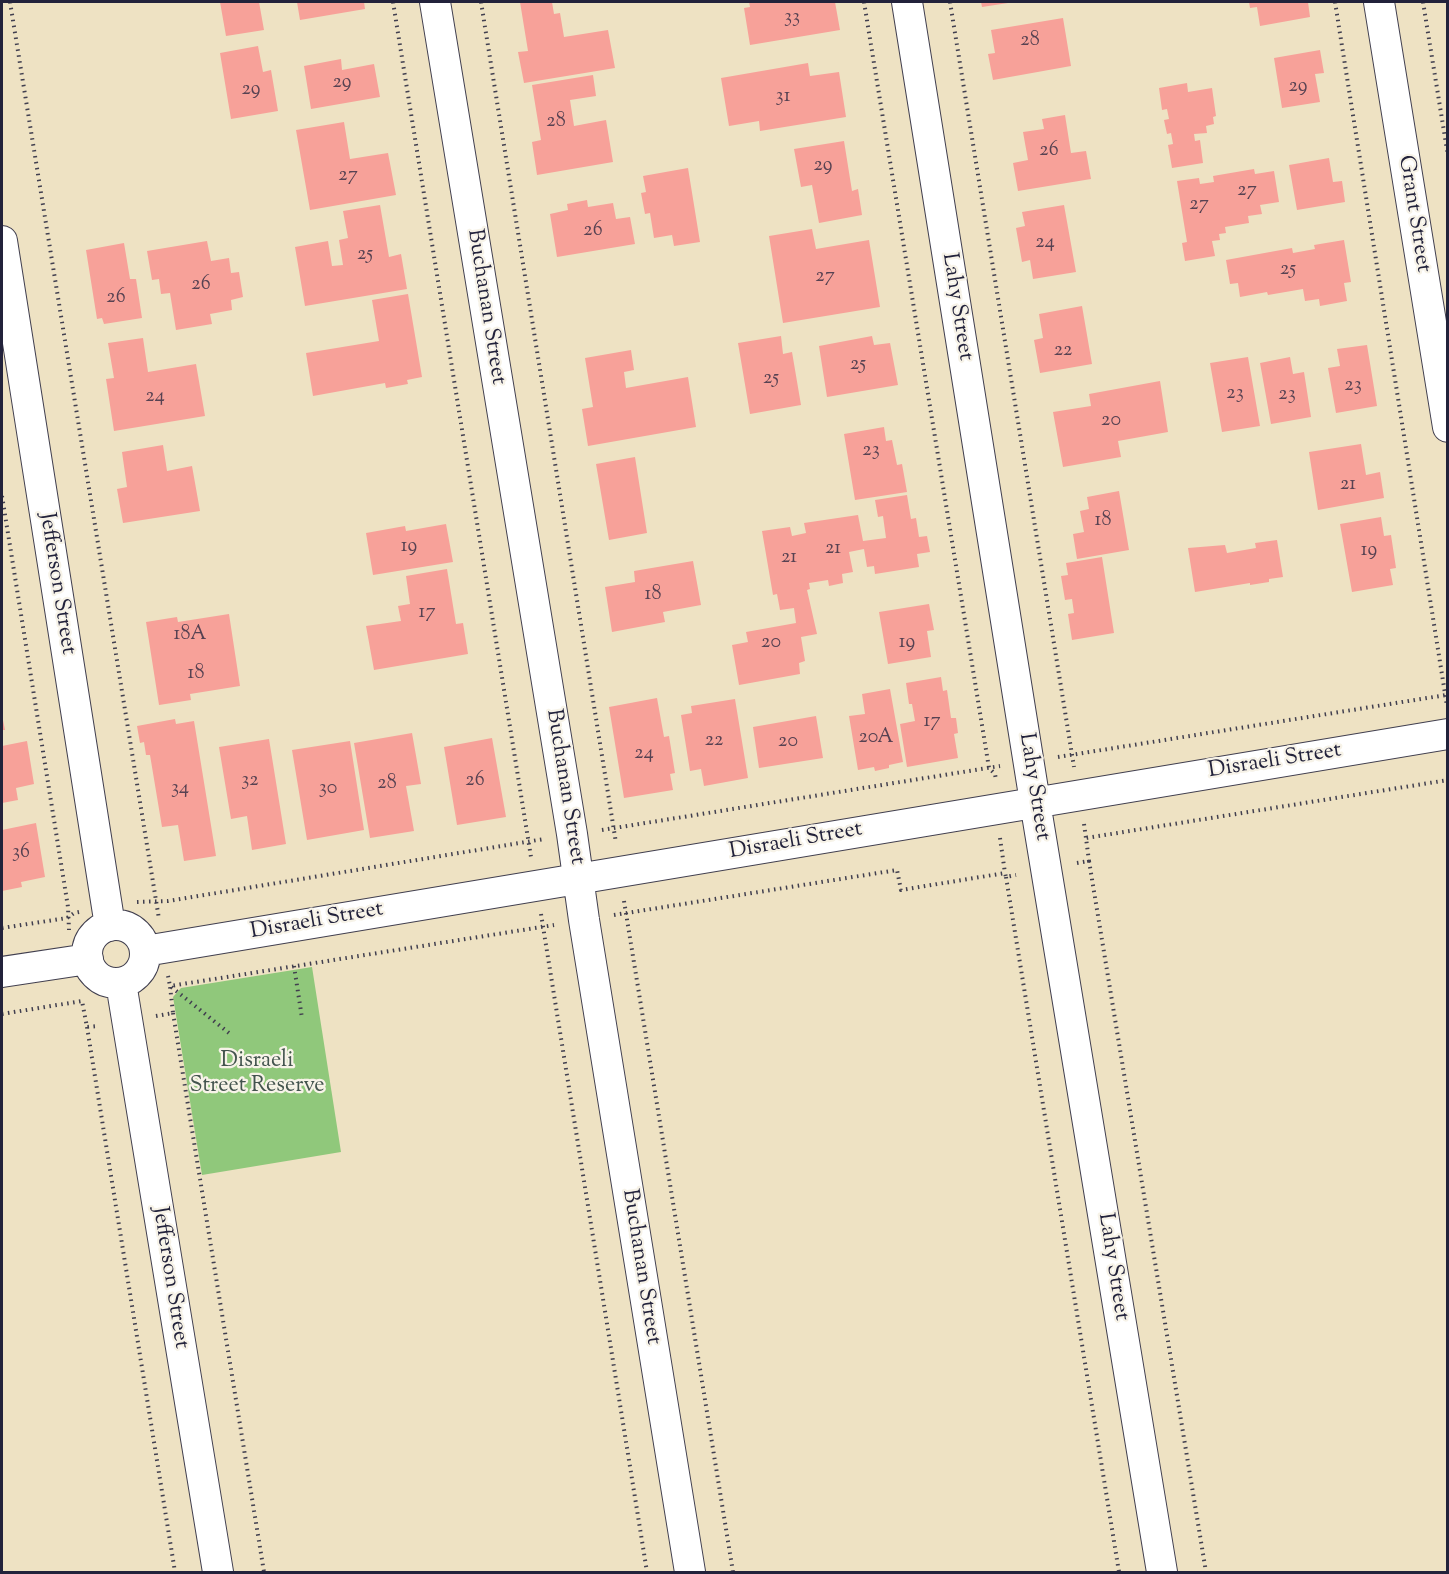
<!DOCTYPE html>
<html>
<head>
<meta charset="utf-8">
<style>
  body { margin:0 }
  #map { position:relative; width:1449px; height:1574px; overflow:hidden; background:#eee2c3; font-family:"Sorts Mill Goudy",serif }
  canvas { display:block }
  .frame { position:absolute; inset:0; border:3px solid #22223b; pointer-events:none }
</style>
</head>
<body>
<div id="map">
<canvas width="1449" height="1574"></canvas>
<div class="frame"></div>
</div>
<script>
const context = document.querySelector('canvas').getContext('2d');
context.lineJoin = 'round';
function paint(path, color) {
  context.fillStyle = color;
  context.fill(path, 'evenodd');
}
function strokePath(path, color, width, dash) {
  context.strokeStyle = color;
  context.lineWidth = width;
  context.lineCap = dash ? 'butt' : 'round';
  context.setLineDash(dash || []);
  context.stroke(path);
}
function label(font, color, halo, rows, align = 'center') {
  context.font = font + ' "Sorts Mill Goudy",serif';
  context.lineWidth = 4.5;
  context.setLineDash([]);
  context.textBaseline = 'middle';
  context.strokeStyle = halo;
  context.fillStyle = color;
  for (const [text, x, y, turn = 0] of rows) {
    context.save();
    context.translate(x, y);
    context.rotate((+turn || 0) * Math.PI / 180);
    context.textAlign = isNaN(turn) ? turn : align;
    if (halo) context.strokeText(text, 0, 0);
    context.fillText(text, 0, 0);
    context.restore();
  }
}
paint(new Path2D(`
  M312 967 341 1152 202 1175 173 997 181 988Z`), '#90c87b');
paint(new Path2D(`
  M220 2H259L264 30 226 36Z
  M297 2H364L365 9 300 20Z
  M520 2H552L554 14 560 13 564 37 608 30 615 68 524 83 518 52 528 51Z
  M749 2H835L840 30 750 45 744 8 750 7Z
  M981 2H1008V3L982 7Z
  M1249 2H1308L1310 17 1260 26 1257 7 1250 8Z
  M1063 18 1071 66 993 80 988 54 995 53 991 30Z
  M258 46 263 72 271 70 278 111 231 119 220 53Z
  M1320 50 1324 73 1315 74 1320 102 1282 108 1274 58Z
  M341 59 342 70 374 64 380 97 311 109 304 66Z
  M808 63 810 76 839 72 846 117 760 131 759 121 729 126 721 78Z
  M593 75 596 96 570 100 574 126 606 120 613 162 537 175 532 142 541 140 532 85Z
  M1187 83 1188 92 1212 88 1216 116 1213 117 1214 124 1206 126 1207 133 1194 134 1195 141 1200 140 1203 163 1172 168 1168 145 1173 144 1171 133 1167 134 1164 120 1169 119 1167 109 1162 110 1159 88Z
  M1065 115 1071 153 1086 151 1091 179 1018 191 1013 163 1028 160 1023 132 1044 129 1042 119Z
  M344 122 350 159 388 153 396 195 310 210 296 130Z
  M844 141 852 191 858 189 862 215 819 223 812 185 801 187 794 149Z
  M1329 158 1333 182 1342 181 1345 202 1297 210 1289 165Z
  M688 168 700 242 674 246 672 235 654 238 650 213 645 214 641 193 646 192 643 176Z
  M1254 169 1255 174 1274 171 1279 202 1260 205 1262 214 1248 216 1249 223 1225 227 1226 233 1219 234 1220 240 1212 241 1215 256 1185 261 1182 243 1187 242 1177 181 1199 178 1200 184 1214 182 1213 176Z
  M587 200 588 207 613 203 616 219 630 217 635 244 557 257 550 214 568 210 567 204Z
  M380 205 389 257 401 254 407 289 305 306 295 247 328 241 332 266 343 265 339 240 348 238 343 211Z
  M1064 205 1076 272 1033 279 1030 260 1022 262 1016 228 1025 226 1022 212Z
  M812 229 816 249 869 240 880 307 783 323 769 236Z
  M1344 240 1351 282 1344 283 1347 301 1320 306 1319 299 1305 301 1303 289 1268 295 1267 292 1240 297 1238 283 1230 284 1226 260 1292 248 1293 253 1315 249 1314 245Z
  M207 241 211 261 229 258 231 273 239 272 243 297 231 300 232 310 210 314 212 324 176 330 170 293 161 294 159 279 152 280 147 251Z
  M124 243 130 279H136L142 318 104 324 102 318 97 319 86 250Z
  M408 294 422 377 407 380 408 384 386 388 385 383 313 396 306 353 379 341 372 300Z
  M1082 306 1092 364 1040 373 1034 340 1043 338 1039 314Z
  M781 336 783 354 792 352 801 405 750 414 738 343Z
  M872 336 874 345 890 343 898 385 827 397 819 346Z
  M143 338 148 372 196 364 205 416 114 431 106 379 114 378 108 343Z
  M1367 345 1377 406 1336 413 1328 368 1340 366 1337 349Z
  M631 350 634 370 624 372 626 388 688 377 696 427 588 446 582 409 593 407 585 358Z
  M1248 357 1260 426 1222 432 1210 363Z
  M1290 357 1293 374 1304 372 1311 417 1271 424 1260 363Z
  M1160 381 1168 432 1118 441 1121 457 1063 467 1053 412 1091 406 1089 394Z
  M884 427 886 441 892 440 897 465 902 464 907 492 855 500 844 434Z
  M1361 444 1366 475 1380 472 1384 498 1318 510 1309 452Z
  M163 445 167 471 192 466 200 511 123 523 117 489 127 487 122 452Z
  M635 457 647 533 609 540 596 464Z
  M1119 491 1129 550 1077 559 1073 534 1084 532 1080 511 1089 509 1087 497Z
  M907 495 911 519 916 518 919 537 927 536 930 552 917 554 919 567 875 574 874 566 867 567 864 549 849 552 853 572 842 574 843 583 829 586 828 580 809 583 810 589 807 590 817 634 801 637 805 661 799 663 800 674 739 685 732 645 748 642 746 632 796 623 794 608 780 610 777 594 773 595 762 531 790 527 792 536 806 533 804 523 858 515 863 541 886 538 883 516 878 517 875 500Z
  M1381 517 1384 536 1391 535 1396 568 1390 569 1393 585 1352 592 1340 524Z
  M446 524 453 562 373 575 366 533 405 526 406 531Z
  M1277 540 1283 577 1269 579V582L1250 585V583L1195 592 1188 548 1225 545 1227 553 1256 548 1255 543Z
  M1102 557 1114 633 1072 640 1068 614 1074 613 1072 599 1065 600 1061 576 1068 575 1066 563Z
  M693 561 701 605 663 612 665 622 612 632 605 587 635 582 634 571Z
  M447 569 456 624 463 623 468 654 374 670 366 626 401 621 398 606 410 604 406 576Z
  M929 604 934 630 927 631 931 657 888 664 879 612Z
  M229 614 240 686 190 694 191 700 159 705 146 622 177 617 178 622Z
  M941 677 943 691 947 690 951 718H956L958 733 954 734 958 758 907 767 900 724 915 721 912 704H909L906 683Z
  M890 689 903 762 889 765V768L875 771 874 767 858 770 849 716 865 714 862 694Z
  M657 698 664 737 669 736 675 773 670 774 673 790 624 798 609 707Z
  M735 699 748 778 704 786 701 769 690 771 681 715 692 713 691 706Z
  M2 715 5 730H2Z
  M816 716 823 758 759 768 753 727Z
  M175 719 176 724 194 721 216 856 184 861 178 825 162 827 150 755H146L144 742 140 743 137 726Z
  M412 733 421 784 406 786 414 831 370 838 354 743Z
  M492 738 506 817 457 825 444 747Z
  M269 739 286 844 252 850 247 816 231 819 219 747Z
  M27 741 34 784 16 788 18 800 2 803V746Z
  M350 741 364 830 307 840 292 750Z
  M36 823 45 877 21 882 22 887 2 891V830Z`), '#f7a199');
const street = new Path2D(`
  M435 2 572 834 584 920 690 1572
  M907 2 1035 802 1162 1572
  M1379 2 1448 427
  M2 241 110 926
  M87 954a29 29 0 1 1 58 0a29 29 0 1 1-58 0Z
  M145 951 1448 734
  M2 972 88 959
  M121 983 218 1572`);
strokePath(street, '#413f4f', 32);
strokePath(new Path2D(`
  M10 2 159 919
  M393 2 531 857
  M481 2 616 843
  M864 2 989 768 995 774 996 780
  M950 2 1074 767
  M1335 2 1447 706
  M1423 2 1448 156
  M2 496 68 907 69 930
  M1058 757 1446 695 1448 693
  M1084 824 1086 838
  M602 830 1000 766
  M1000 838 1005 873
  M1089 861 1206 1572
  M1077 863 1089 861 1086 838 1448 780
  M1006 877 1119 1572
  M624 901 733 1572
  M137 902 168 901 544 839
  M541 914 647 1572
  M614 915 897 870 901 890 1005 873 1006 877 1016 875
  M2 928 67 918 74 913 79 912
  M294 966 302 1018
  M168 976 170 986 229 1033
  M173 1013 264 1572
  M2 1014 82 1001 87 1027 98 1026
  M156 1016 173 1013 170 986 554 925
  M87 1027 175 1572`), '#413f4f', 4, [1.5, 4.5]);
strokePath(street, '#fff', 30);
label('20px', '#574252', null, [
  ["33",792,19],
  ["28",1030,42],
  ["29",342,84],
  ["29",1298,88],
  ["29",251,91],
  ["31",783,98],
  ["28",556,123],
  ["26",1049,152],
  ["29",823,167],
  ["27",348,177],
  ["27",1247,192],
  ["27",1199,206],
  ["26",593,232],
  ["24",1045,244],
  ["25",365,256],
  ["25",1288,271],
  ["27",825,278],
  ["26",201,286],
  ["26",116,299],
  ["22",1063,352],
  ["25",858,366],
  ["25",771,380],
  ["23",1353,387],
  ["23",1235,395],
  ["23",1287,396],
  ["24",155,398],
  ["20",1111,422],
  ["23",871,452],
  ["21",1348,486],
  ["18",1103,522],
  ["19",409,548],
  ["21",833,550],
  ["19",1369,552],
  ["21",789,559],
  ["18",653,596],
  ["17",427,614],
  ["18A",190,636],
  ["20",771,644],
  ["19",907,644],
  ["18",196,675],
  ["17",932,723],
  ["20A",876,739],
  ["22",714,742],
  ["20",788,743],
  ["24",644,755],
  ["32",250,782],
  ["26",475,782],
  ["28",387,785],
  ["34",180,790],
  ["30",328,790],
  ["36",21,854]
]);
label('22px', '#22223b', '#f7f3e8', [
  ["Grant Street",1413,214,81],
  ["Buchanan Street",485,307,81],
  ["Lahy Street",956,307,81],
  ["Jefferson Street",56,584,81],
  ["Disraeli Street",1275,762,-9],
  ["Buchanan Street",564,787,81],
  ["Lahy Street",1033,787,81],
  ["Disraeli Street",796,842,-10],
  ["Disraeli Street",317,922,-10],
  ["Buchanan Street",640,1267,81],
  ["Lahy Street",1112,1267,81],
  ["Jefferson Street",169,1278,81]
]);
label('22px', '#43544e', '#f7f3e8', [
  ["Disraeli",257,1062],
  ["Street Reserve",257,1087]
]);
</script>
</body>
</html>
